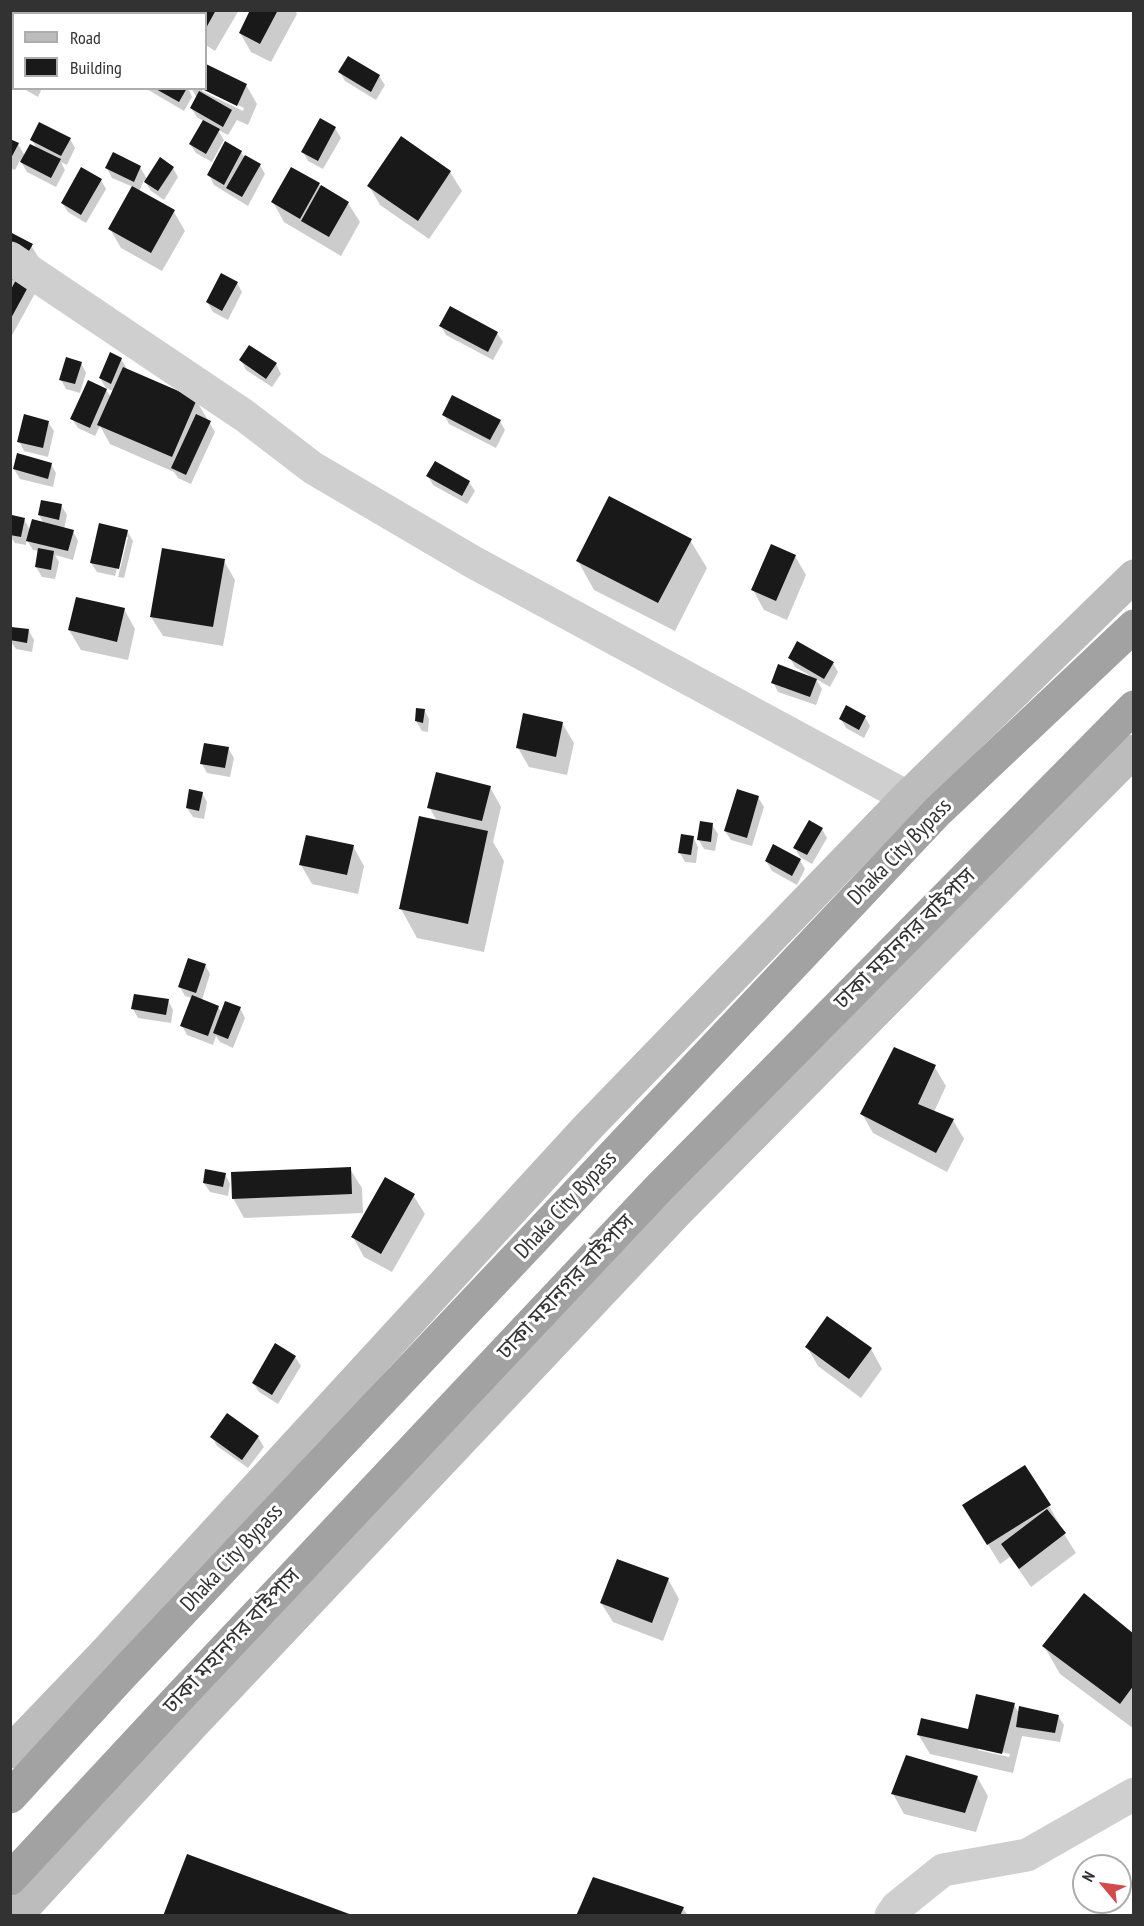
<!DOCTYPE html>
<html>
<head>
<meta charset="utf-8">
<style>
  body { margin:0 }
  #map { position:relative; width:1144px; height:1926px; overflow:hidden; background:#fff; font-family:"PT Sans Narrow",sans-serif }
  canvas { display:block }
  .frame { position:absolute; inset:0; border:12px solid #323232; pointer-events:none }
  .legend { position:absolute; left:12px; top:12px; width:195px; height:78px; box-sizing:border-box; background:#fff; border:2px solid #adadad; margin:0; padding:8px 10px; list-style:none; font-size:18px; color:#323232 }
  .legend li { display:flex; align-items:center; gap:12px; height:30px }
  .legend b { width:30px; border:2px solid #adadad }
  .north { position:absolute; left:1072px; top:1854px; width:60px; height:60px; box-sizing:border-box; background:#fff; border:2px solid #adadad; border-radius:50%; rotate:299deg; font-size:16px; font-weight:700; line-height:24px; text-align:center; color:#323232 }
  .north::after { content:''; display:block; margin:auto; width:21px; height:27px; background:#d4494b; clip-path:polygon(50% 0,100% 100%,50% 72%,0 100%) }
</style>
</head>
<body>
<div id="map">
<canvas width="1144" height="1926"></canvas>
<div class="frame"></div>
<ul class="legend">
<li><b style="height:8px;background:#bcbcbc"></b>Road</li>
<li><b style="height:16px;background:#191919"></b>Building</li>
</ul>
<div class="north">N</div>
</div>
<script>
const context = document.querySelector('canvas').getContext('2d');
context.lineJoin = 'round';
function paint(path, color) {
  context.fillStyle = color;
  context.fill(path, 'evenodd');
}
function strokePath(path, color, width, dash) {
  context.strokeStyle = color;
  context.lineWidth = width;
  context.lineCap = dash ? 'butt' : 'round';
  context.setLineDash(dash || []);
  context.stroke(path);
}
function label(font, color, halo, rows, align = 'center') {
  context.font = font + ' "PT Sans Narrow","Noto Sans Bengali",sans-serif';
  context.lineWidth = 6;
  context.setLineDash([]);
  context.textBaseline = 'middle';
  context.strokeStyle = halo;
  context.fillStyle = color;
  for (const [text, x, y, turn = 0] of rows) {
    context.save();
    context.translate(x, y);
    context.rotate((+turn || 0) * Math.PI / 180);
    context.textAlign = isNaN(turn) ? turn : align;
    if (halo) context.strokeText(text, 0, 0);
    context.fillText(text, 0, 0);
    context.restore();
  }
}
paint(new Path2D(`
  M67 10H108L110 14H69Z
  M152 10H239L215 51 206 45V14H155Z
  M252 10H295L297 14 271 62 251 52 240 33Z
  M14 39V84L10 82V58L12 55 10 45Z
  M206 65 246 85 257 104 248 125 237 120 228 135 218 130 224 140 212 162 196 153 190 144 203 121 197 117 191 108 197 98 191 88H202V91L243 111 244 108 203 88H206Z
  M340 72 379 76 385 85 376 100 345 81Z
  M22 88H42L38 97Z
  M145 88H188L192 97 184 111Z
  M320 120 335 128 341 138 323 169 308 161 303 152Z
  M70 139 75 148 67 165 61 162 65 170 56 187 27 172 20 160 15 170 10 168V140L18 144 25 156 37 149 32 140Z
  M241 152 245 158 260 165 265 174 248 206 214 185 209 175Z
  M140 167 147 179 173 168 178 177 164 200 151 191 144 180 139 192 174 212 185 231 162 271 121 248 110 229 133 187 112 178 107 168Z
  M450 172 462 191 429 239 380 205 369 186Z
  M101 180 106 189 86 223 68 212 62 203Z
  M319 184 321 187 348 203 360 222 341 256 284 222 273 202Z
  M10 234 31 245 43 265 38 288 10 339Z
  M237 283 242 292 228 320 213 312 207 302Z
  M441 326 497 333 503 342 493 360 446 335Z
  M121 359 127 369 196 400 215 432 191 484 178 478 174 472 110 444 100 426 95 436 78 428 72 419 106 390 111 397 114 391 106 388 100 378Z
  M241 360 276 364 281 374 272 387 246 370Z
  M81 363 86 373 80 393 66 389 61 380Z
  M444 415 500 421 505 430 496 448 449 424Z
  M48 422 54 431 48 457 24 451 19 441Z
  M51 464 56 473 53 487 20 479 14 469Z
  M428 476 469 482 475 491 467 504 433 485Z
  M61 505 67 515 64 529 73 531 78 541 73 560 55 555 59 562 55 579 42 577 36 567 39 551 33 550 27 540 26 545 15 543 10 536V529L13 517 24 519 30 530 44 524 39 515Z
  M127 531 133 541 124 578 118 577 128 537H125L115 576 97 572 91 563Z
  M690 540 707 568 675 631 594 590 578 561Z
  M795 556 806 575 787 620 764 610 753 590Z
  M224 561 235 580 223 646 163 636 151 617Z
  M124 609 135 629 128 660 81 650 69 630Z
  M29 631 34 640 32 652 16 649 10 640Z
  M790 658 833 663 838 672 830 687 816 679 822 689 816 705 778 692 773 682 808 677 809 675 795 667Z
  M424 710 429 719 428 732 422 731 416 721Z
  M865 717 870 726 864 738 846 728 841 719Z
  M562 723 574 743 567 775 529 767 518 748Z
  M228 748 234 758 230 777 207 773 202 764Z
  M490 787 501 807 493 842 504 861 484 952 417 938 401 909 437 821 429 807Z
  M202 793 207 802 204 819 193 817 187 808Z
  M758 797 764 807 752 846 731 840 725 831Z
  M712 825 718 834 715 851 704 849 699 840Z
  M822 829 827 838 812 864 800 857 795 848Z
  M693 837 698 847 696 863 685 862 680 853Z
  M353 846 364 866 358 894 312 884 301 865Z
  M800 860 805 869 797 885 772 871 766 861Z
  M205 965 210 974 202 1000 218 1007 222 1013 240 1008 245 1018 233 1048 220 1042 216 1036 213 1045 187 1035 182 1026 192 998 185 996 180 987Z
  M168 1000 173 1010 171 1023 138 1018 133 1009Z
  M934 1066 946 1086 934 1112 953 1120 964 1139 947 1172 873 1133 862 1114Z
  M350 1169 362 1188 363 1213 244 1218 233 1198Z
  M225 1174 230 1184 228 1196 210 1192 204 1183Z
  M413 1195 425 1214 392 1272 364 1257 353 1237Z
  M807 1347 871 1349 882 1369 861 1398 818 1366Z
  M295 1357 301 1366 278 1404 259 1392 253 1383Z
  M228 1415 258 1437 264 1447 248 1468 217 1446 212 1437Z
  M1049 1506 1060 1525 1059 1526 1076 1553 1031 1587 1010 1557 1000 1564 976 1525Z
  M668 1579 679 1599 663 1641 613 1622 601 1603Z
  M1134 1636V1729L1060 1674 1044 1646Z
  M1014 1704 1019 1714 1058 1716 1064 1725 1060 1742 1022 1736 1013 1773 930 1754 918 1734 969 1731ZM978 1747 1010 1754 1009 1757 978 1750Z
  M977 1777 988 1796 976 1832 904 1814 893 1794Z
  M594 1879 683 1908 688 1916H577Z`), '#0003');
paint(new Path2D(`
  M84 10H101L99 14H83Z
  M111 10H120L125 14H110Z
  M168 10H216L206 28V14H173Z
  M250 10H278L260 44 239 33Z
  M14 36V52L10 51V41Z
  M11 54 14 55V78L10 77Z
  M348 56 380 75 371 92 338 72Z
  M206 64 247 84 237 106 200 88H206Z
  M154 88H187L179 102Z
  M199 91 232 110 223 127 190 108Z
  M320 118 336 127 318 161 301 152Z
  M203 120 220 129 206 154 189 144Z
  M39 122 71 138 61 156 30 140Z
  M401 136 451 171 418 221 367 186Z
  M10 139 19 143 10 160Z
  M225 141 242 151 224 185 207 175Z
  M30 144 61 159 51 178 20 162Z
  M113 152 141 166 134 182 105 168Z
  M245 155 261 164 242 197 226 188Z
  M160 157 174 167 158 191 144 182Z
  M81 167 102 179 81 215 61 203Z
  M291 167 320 183 300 219 271 202Z
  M321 185 349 202 329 237 301 221Z
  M132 186 175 210 151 253 108 229Z
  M10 232 33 244 10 284Z
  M21 271 33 278 10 320V291Z
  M221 273 238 282 222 311 206 302Z
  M450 306 498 332 488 352 439 326Z
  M249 345 277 363 266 379 239 360Z
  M110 352 122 358 111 384 99 378Z
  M66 357 82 362 75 384 59 380Z
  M123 367 197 399 172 457 97 425Z
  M88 380 107 389 90 428 70 419Z
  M452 395 501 420 490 440 442 415Z
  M24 414 49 421 43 448 17 442Z
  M196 414 211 421 186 475 171 468Z
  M17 453 52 463 48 479 13 469Z
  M435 461 470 481 462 496 426 476Z
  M609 496 692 539 658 603 576 561Z
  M41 500 62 504 59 520 38 515Z
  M12 515 25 518 21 537 10 535Z
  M32 519 74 530 68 551 26 541Z
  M99 523 128 530 119 569 90 563Z
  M771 544 796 555 776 601 751 590Z
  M38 548 54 551 51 570 35 567Z
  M162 548 225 559 213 627 150 617Z
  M76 597 125 608 117 642 68 630Z
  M11 627 29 629 27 643 10 640Z
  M797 641 834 662 824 679 788 658Z
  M778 664 817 679 810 697 771 683Z
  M846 705 866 716 859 730 839 719Z
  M416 708 425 709 423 723 415 721Z
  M523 713 563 722 556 757 516 748Z
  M204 743 229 747 225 768 200 764Z
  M436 772 491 786 482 821 427 808Z
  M189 789 203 792 199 811 186 808Z
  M737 789 759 796 747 838 724 831Z
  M419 816 488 831 468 924 399 909Z
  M809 820 823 828 807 855 793 848Z
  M700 821 713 823 711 842 697 840Z
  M681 834 694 836 691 855 678 853Z
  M306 835 354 845 347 875 299 865Z
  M773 844 801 859 792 876 765 861Z
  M188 958 206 964 196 993 178 987Z
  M134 994 169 999 166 1015 131 1009Z
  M192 995 219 1006 208 1036 180 1026Z
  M225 1001 241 1007 228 1039 213 1033Z
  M894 1047 936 1065 918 1104 954 1119 936 1153 860 1114Z
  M351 1167 352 1194 232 1199 231 1172Z
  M205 1169 226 1173 223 1187 203 1183Z
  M385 1177 415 1194 381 1254 351 1237Z
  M827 1316 872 1348 849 1379 805 1347Z
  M275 1343 296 1356 272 1395 252 1383Z
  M227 1413 259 1436 242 1460 210 1437Z
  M1025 1465 1051 1505 987 1545 962 1505Z
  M1047 1509 1066 1533 1019 1569 1001 1544Z
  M617 1559 669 1578 652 1623 600 1603Z
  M1084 1593 1134 1634V1685L1120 1704 1042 1646Z
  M976 1694 1015 1703 1002 1754 917 1735 921 1718 968 1729Z
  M1019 1706 1059 1715 1055 1733 1016 1727Z
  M906 1755 978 1776 965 1813 891 1794Z
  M187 1854 352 1915V1916H163Z
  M593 1877 684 1907 680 1916H576Z`), '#191919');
strokePath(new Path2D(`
  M10 258 245 416 313 468 473 562 907 797
  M891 1916 897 1907 943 1870 1027 1855 1134 1794`), '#cfcfcf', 33);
strokePath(new Path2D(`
  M10 1752 104 1654 588 1127 907 797 1134 576
  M16 1916 194 1723 677 1212 1134 751`), '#bcbcbc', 33);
strokePath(new Path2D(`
  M10 1797 121 1676 937 812 1134 626
  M10 1879 171 1706 659 1188 1134 707`), '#a2a2a2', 33);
label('22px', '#323232', '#fff', [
  ["Dhaka City Bypass",900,852,-46],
  ["ঢাকা মহানগর বাইপাস",905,939,-45],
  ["Dhaka City Bypass",566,1205,-47],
  ["ঢাকা মহানগর বাইপাস",566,1287,-47],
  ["Dhaka City Bypass",232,1558,-47],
  ["ঢাকা মহানগর বাইপাস",232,1641,-47]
]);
</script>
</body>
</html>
